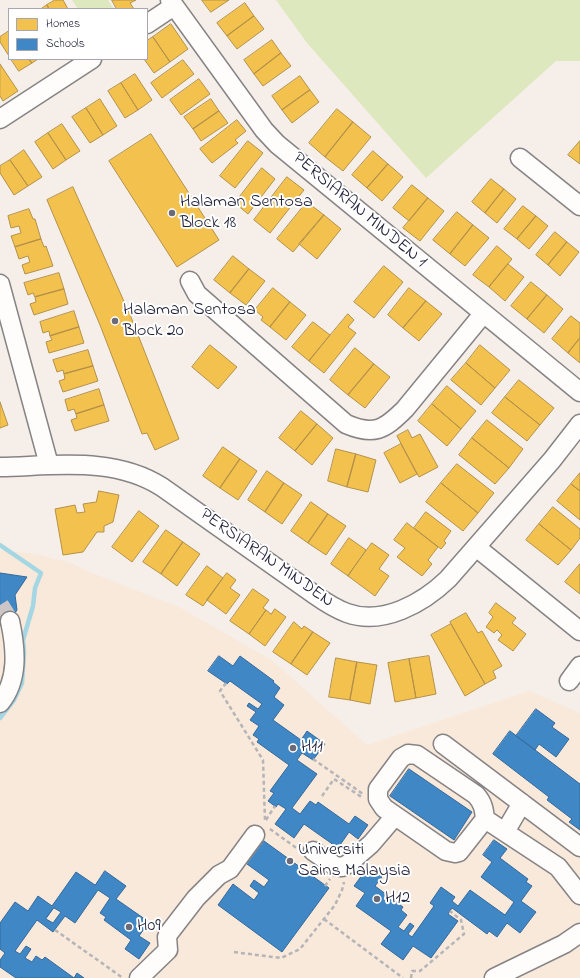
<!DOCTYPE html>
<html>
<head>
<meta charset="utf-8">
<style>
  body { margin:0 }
  #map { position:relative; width:580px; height:978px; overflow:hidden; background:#f6efe9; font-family:"Indie Flower",sans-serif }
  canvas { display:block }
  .legend { position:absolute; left:8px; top:8px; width:140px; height:52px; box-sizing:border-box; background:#fff; border:1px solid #a7a7b1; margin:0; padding:5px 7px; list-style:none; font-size:12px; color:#22223b }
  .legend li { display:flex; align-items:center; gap:8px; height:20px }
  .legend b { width:20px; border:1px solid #a7a7b1 }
</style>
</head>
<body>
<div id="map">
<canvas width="580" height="978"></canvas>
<ul class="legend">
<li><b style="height:11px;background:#f2c14e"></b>Homes</li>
<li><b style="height:11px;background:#3f88c5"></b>Schools</li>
</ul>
</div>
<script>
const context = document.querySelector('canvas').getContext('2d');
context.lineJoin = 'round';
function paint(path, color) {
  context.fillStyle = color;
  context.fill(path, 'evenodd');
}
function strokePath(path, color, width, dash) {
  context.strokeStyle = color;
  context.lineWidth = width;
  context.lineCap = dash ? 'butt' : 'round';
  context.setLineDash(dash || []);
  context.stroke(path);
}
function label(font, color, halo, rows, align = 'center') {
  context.font = font + ' "Indie Flower",sans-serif';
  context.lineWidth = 4;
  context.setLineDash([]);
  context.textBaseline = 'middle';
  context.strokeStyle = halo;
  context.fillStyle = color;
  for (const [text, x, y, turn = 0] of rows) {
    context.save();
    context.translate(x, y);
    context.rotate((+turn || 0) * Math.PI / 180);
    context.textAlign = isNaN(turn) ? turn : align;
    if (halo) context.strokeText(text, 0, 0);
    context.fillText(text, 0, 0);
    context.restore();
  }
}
paint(new Path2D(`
  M0 550 36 554 72 563 82 569 181 608 273 661 367 745 529 691 580 713V978H0Z`), '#f8e9db');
paint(new Path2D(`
  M72 0H108L114 9H78Z
  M276 0H580V61H556L426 178 307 43Z`), '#dde8be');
const homes = new Path2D(`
  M55 0H63L68 9H49L47 5Z
  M112 0H136L130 3 134 9H117Z
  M202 0H229L211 12Z
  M245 3 254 16 227 36 217 23Z
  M47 5 49 9H41Z
  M254 16 264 29 237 49 227 36Z
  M171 24 188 49 170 62 153 37Z
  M9 31V56L0 42V37Z
  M153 37 170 62 154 73 144 59H147V41Z
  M272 40 281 53 254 74 244 60Z
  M281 53 291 66 263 86 254 74Z
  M11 59H29L32 63 19 71Z
  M29 59H38L32 63Z
  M183 60 194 74 162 98 151 83Z
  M0 64 18 91 3 101 0 96Z
  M135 74 152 100 138 110 121 83Z
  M300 76 310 90 282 110 272 96Z
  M199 79 210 94 181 115 170 100Z
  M121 83 138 110 125 118 108 91Z
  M310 90 319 102 292 123 282 110Z
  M100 99 117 126 103 135 86 108Z
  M211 99 219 111 193 129 184 117Z
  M86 108 103 135 90 143 72 117Z
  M337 109 353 122 325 157 309 143Z
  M219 111 228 123 201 141 193 129Z
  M237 120 246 131 235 140 238 143 212 163 200 149Z
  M353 122 371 137 343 171 325 157Z
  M62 124 80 151 66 160 48 133Z
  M48 133 66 160 53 169 35 142Z
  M151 134 219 240 177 267 109 161Z
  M248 141 263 153 235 188 220 176Z
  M580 141V164L568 155Z
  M24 150 42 177 28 186 10 160Z
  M373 151 388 164 367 188 352 175Z
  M10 160 28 186 14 195 0 173V166Z
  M388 164 403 177 382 201 367 188Z
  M262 168 275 179 248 214 235 203Z
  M287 177 304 190 270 233 254 220Z
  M491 179 504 189 485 213 472 202Z
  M412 185 428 198 409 221 393 208Z
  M73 187 131 317 179 439 155 450 147 433 142 434 100 325 47 200Z
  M504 189 516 199 497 223 485 213Z
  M428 198 444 211 420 241 403 228Z
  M307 202 324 215 293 252 277 239Z
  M523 206 536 216 517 239 504 229Z
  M29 209 33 219H35L41 239 15 247 11 236 21 233 19 226 11 228 8 216Z
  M457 212 473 225 450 254 433 240Z
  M324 215 341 229 317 259 299 244Z
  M536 216 548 226 529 249 517 239Z
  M473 225 489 238 465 266 450 254Z
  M555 232 567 242 548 265 536 255Z
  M41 239 44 247 46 246 53 266 25 274 22 265 30 262 28 256 19 259 15 247Z
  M567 242 579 252 560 276 548 265Z
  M497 246 512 259 489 287 473 275Z
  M233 256 249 269 230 293 214 280Z
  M508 264 524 277 505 301 489 287Z
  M384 266 403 282 374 318 354 302Z
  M249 269 265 281 246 305 230 293Z
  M59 273 64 289 35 297 33 293 28 295 24 283Z
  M531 282 547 295 527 319 511 306Z
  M273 288 290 302 270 327 261 320 263 317 255 310Z
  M409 288 426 301 403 328 388 315Z
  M64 289 68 304 34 315 30 304 36 302 35 297Z
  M547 295 563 309 544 333 527 319Z
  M426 301 442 314 419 341 403 328Z
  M290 302 306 315 286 340 270 327Z
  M74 311 79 327 50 336 49 331 43 333 40 322Z
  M348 314 354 320 348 327 356 333 324 373 309 361Z
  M571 316 580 323V338L568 353 552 339Z
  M313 322 330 335 309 361 292 347Z
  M79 327 84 343 49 353 46 342 52 340 50 336Z
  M580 338V363L568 353Z
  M210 345 237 367 218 389 192 367Z
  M480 345 510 370 495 388 466 363Z
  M355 348 374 364 348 395 330 380Z
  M88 350 93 366 64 374 63 370 57 372 53 360Z
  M466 363 495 388 481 405 451 380Z
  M374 364 390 377 365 408 348 395Z
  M93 366 98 381 63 392 59 381 65 379 64 374Z
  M519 380 554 408 540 425 505 397Z
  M447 386 476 411 461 429 432 404Z
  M99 389 104 405 76 414 74 409 68 411 65 400Z
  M505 397 540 425 527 441 492 413Z
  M0 402 8 425 0 428Z
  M432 404 461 429 447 446 418 421Z
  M104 405 109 421 75 431 71 420 77 418 76 414Z
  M301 411 317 424 295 451 279 438Z
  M487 420 523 449 509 468 472 438Z
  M317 424 333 438 312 465 295 451Z
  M408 430 412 438 420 434 438 467 419 477 397 436Z
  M472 438 509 468 495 484 459 455Z
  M401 444 417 474 400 483 384 453Z
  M223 447 240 459 220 488 203 476Z
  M336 449 356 454 347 487 328 481Z
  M356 454 376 460 368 492 347 487Z
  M240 459 257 471 238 500 220 488Z
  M457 464 494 493 478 513 441 483Z
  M267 471 284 483 265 512 248 500Z
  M580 473V491L571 484Z
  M284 483 302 495 282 524 265 512Z
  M441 483 478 513 463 531 426 502Z
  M571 484 580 491V520L557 501Z
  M99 491 119 495 113 522 104 526V532H97L83 552 63 555 55 509 75 505 77 513 85 512 83 504 96 502Z
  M311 502 328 514 308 543 291 531Z
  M553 507 580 529V538L571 550 539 524Z
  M139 511 159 526 132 562 112 547Z
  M426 512 451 531 444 541 446 543 441 549 414 528Z
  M328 514 346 526 326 555 308 543Z
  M407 523 438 547 428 560 432 564 422 576 397 557 405 548 394 540Z
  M539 524 571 550 558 565 526 540Z
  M166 530 183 542 161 574 143 562Z
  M349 538 366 550 348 576 331 564Z
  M183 542 200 554 177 586 161 574Z
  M372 543 389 555 379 569 389 576 375 596 348 576Z
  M580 564V594L565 582Z
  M207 566 223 578 203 606 186 595Z
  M227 573 236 580 230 588 240 595 226 614 207 600Z
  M253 589 269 600 263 608 266 610 249 634 230 621Z
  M496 603 516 618 512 623 526 634 513 651 498 640 502 635 497 630 494 633 486 627 493 617 489 613Z
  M275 609 286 617 265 646 249 634 266 610 271 614Z
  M466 613 478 633 482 631 502 666 493 671 496 678 485 684 450 622Z
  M294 622 302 629 304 626 313 632 291 664 273 652Z
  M451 624 485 684 465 696 431 635Z
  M313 632 330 643 307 675 291 664Z
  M429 656 436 694 416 698 409 659Z
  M336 658 357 662 350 700 329 697Z
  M409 659 416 698 395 702 388 663Z
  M357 662 377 665 370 704 350 700Z`);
paint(homes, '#f2c14e');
strokePath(homes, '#b49148', 1);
const schools = new Path2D(`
  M0 573 27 577 15 595 17 610 5 629 0 625Z
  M219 656 233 666 240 656 274 681 273 682 280 688 274 697 284 705 273 720 301 740 307 731 325 744 313 760 302 753 297 760 317 774 292 808 300 814 310 801 316 805 318 802 349 824 355 816 368 825 358 839 349 832 338 848 304 824 294 838 275 824 286 809 278 804 276 807 268 801 274 793 270 791 289 765 257 742 259 739 253 735 259 726 250 720 256 712 247 706 249 703 258 709 262 704 230 681 227 684 208 671Z
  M536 709 555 723 552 727 569 739 556 757 539 744 535 750 516 736Z
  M510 731 580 784V830L569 822 572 819 547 800 549 797 493 754Z
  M409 769 472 812 454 840 390 796Z
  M494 840 507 849 500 858 528 879 526 882 532 886 521 901 536 912 520 933 507 923 497 937 489 931 487 934 452 908 448 914 458 921 431 958 413 946 403 960 381 944 391 931 356 906 365 893 354 886 368 867 382 877 375 886 403 907 401 910 407 915 398 927 404 931 410 923 414 926 408 934 412 937 434 906 430 903 441 887 455 897 452 901 458 906 470 890 505 915 514 902 481 877 492 862 483 855Z
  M264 841 329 888 282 952 218 905 233 884 254 900 259 893 250 886 254 880 264 887 269 880 247 864Z
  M105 871 126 886 116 899 149 922 139 936 150 943 139 959 125 949 131 940 104 920 106 917 100 913 110 898 98 890 75 923 65 916 53 932 37 920 15 951 20 954 26 946 31 949 25 958 32 962 36 956 42 960 45 957 74 978 77 973 84 978H24L22 977V978H16L0 967V960L5 953 0 949V923L15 902 28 911 38 896 52 906 76 872 95 885ZM54 908 61 912 53 923 46 919Z`);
paint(schools, '#3f88c5');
strokePath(schools, '#36699c', 1);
strokePath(new Path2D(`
  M0 545 41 573 35 588 33 606 23 640 24 653 22 683 14 700 0 718`), '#a4d6e3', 4.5);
strokePath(new Path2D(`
  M0 605 10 621`), '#ccc6c6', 18, [18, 9]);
const minor = new Path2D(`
  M170 0 264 130 277 144 580 392
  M147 24 174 6
  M0 119 92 59
  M520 158 580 206
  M190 281 197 294 346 424C374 436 384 430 405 409L483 314
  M0 284 49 465
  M0 467C54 466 114 456 162 487L315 595C325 602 336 609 347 613 383 626 423 603 448 579L552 460 580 424
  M476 547 580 631
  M569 681 580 666
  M0 703C19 680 16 649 10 621
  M443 744 580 847
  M408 754 417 755 476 795C483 803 484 809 485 819L459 852 455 853 446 851 384 808 378 799V789L401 758Z
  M485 819 558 867 580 895
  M505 832 522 803
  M313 851 335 866 342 867 348 864 371 844 395 816
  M139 978 168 950 167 937 169 933 196 898 219 875 230 869 255 835
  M494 978 564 944 580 933`);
strokePath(minor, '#868385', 21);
strokePath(new Path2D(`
  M226 683 220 691 263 760 265 821
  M313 759 363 794
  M322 796 334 779 363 798
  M266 820 275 806
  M270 829 295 847 299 848
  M325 886 330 879
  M324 919 403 978
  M55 930 123 978
  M234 952 281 958 300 949 335 905 342 890 344 882
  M411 978 412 971H420L464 934 461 920 450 911`), '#b5b4b7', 2.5, [4, 3]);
strokePath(minor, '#fefdfc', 18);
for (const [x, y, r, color] of [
  [172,213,4,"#6c6a78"],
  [115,321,4,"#6c6a78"],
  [293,748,4,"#6c6a78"],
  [290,861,4,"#6c6a78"],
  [377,899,4,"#6c6a78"],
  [129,927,4,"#6c6a78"]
]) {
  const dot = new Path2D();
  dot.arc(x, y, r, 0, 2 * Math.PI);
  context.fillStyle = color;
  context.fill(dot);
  strokePath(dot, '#fff', 1.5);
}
label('18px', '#22223b', '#fff', [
  ["Halaman Sentosa",180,203],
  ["Block 18",180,224],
  ["Halaman Sentosa",123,311],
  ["Block 20",123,332],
  ["H11",301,748],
  ["Universiti",298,851],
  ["Sains Malaysia",298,872],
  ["H12",385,899],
  ["H09",137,927]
], 'left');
label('18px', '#22223b', '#fff', [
  ["PERSIARAN MINDEN 1",359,211,40],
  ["PERSIARAN MINDEN",266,559,35]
]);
</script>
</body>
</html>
